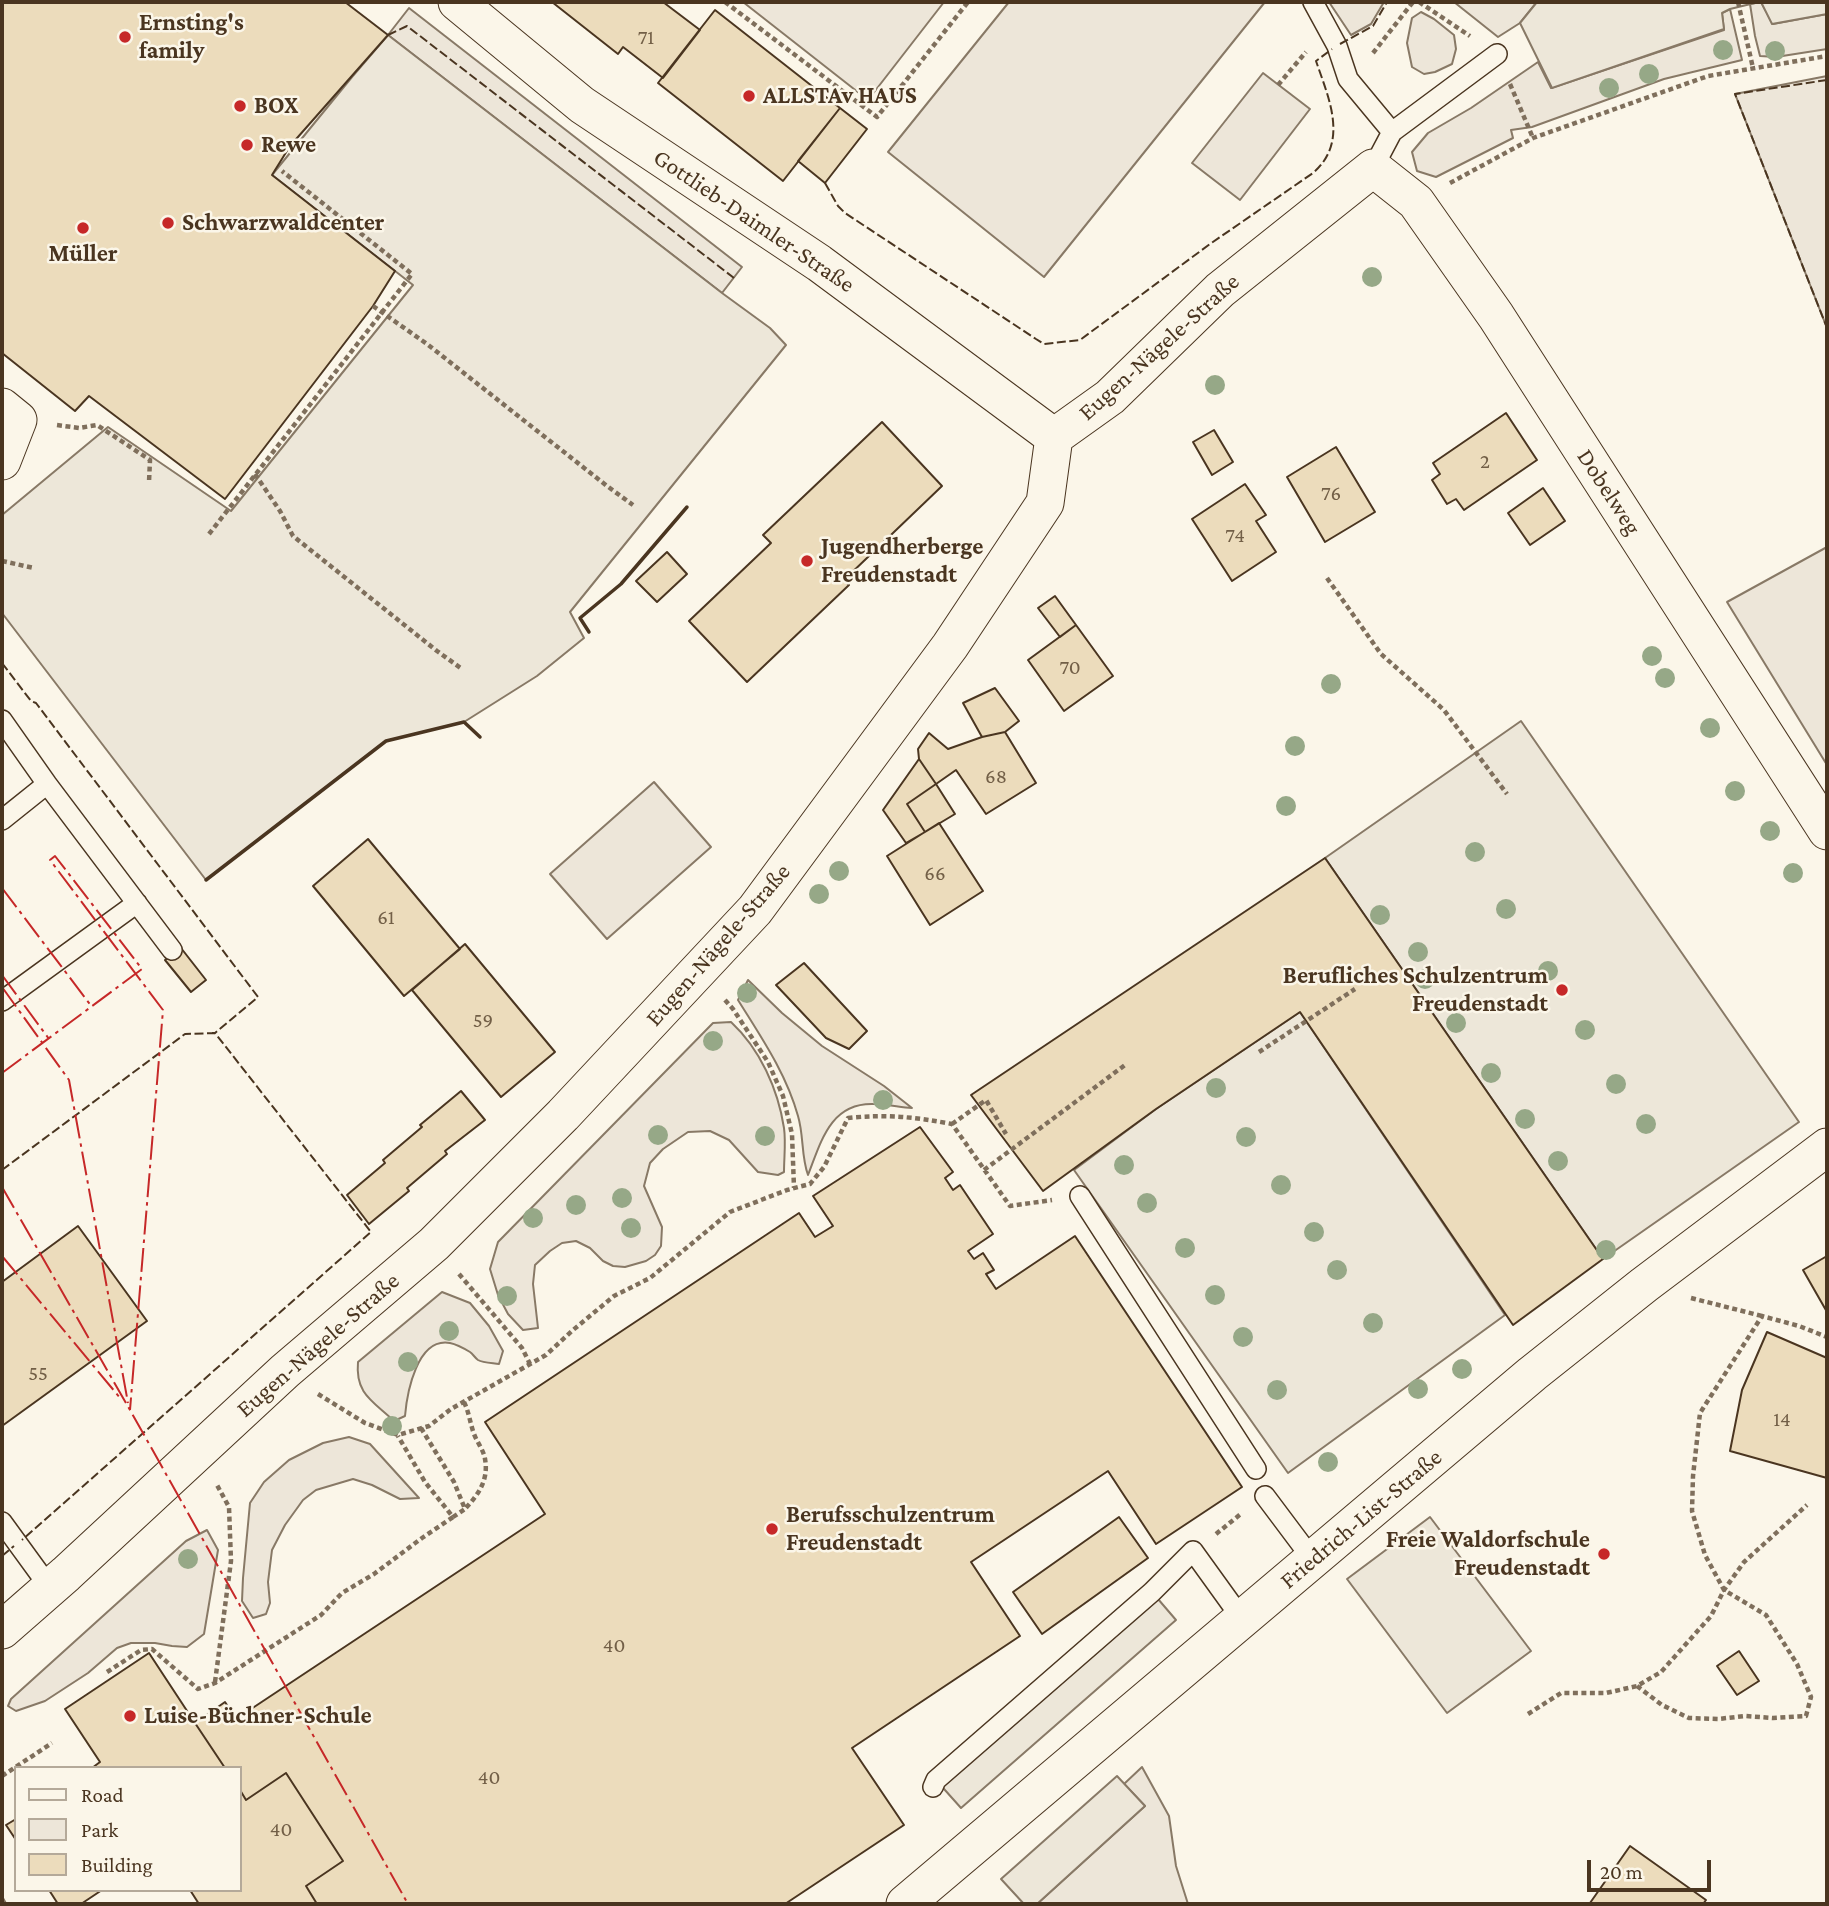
<!DOCTYPE html>
<html>
<head>
<meta charset="utf-8">
<style>
  body { margin:0 }
  #map { position:relative; width:1829px; height:1906px; overflow:hidden; background:#fbf6e9; font-family:"Crimson Pro",serif }
  canvas { display:block }
  .frame { position:absolute; inset:0; border:4px solid #4a3520; pointer-events:none }
  .legend { position:absolute; left:14px; top:1766px; width:228px; height:126px; box-sizing:border-box; background:#fbf6e9; border:2px solid #b4a999; margin:0; padding:9px 12px; list-style:none; font-size:21px; color:#4a3520 }
  .legend li { display:flex; align-items:center; gap:14px; height:35px }
  .legend b { width:35px; border:2px solid #b4a999 }
  .scale { position:absolute; left:1587px; top:1860px; width:124px; height:32px; box-sizing:border-box; border:4px solid #4a3520; border-top:0; padding-left:9px; font-size:21px; line-height:24px; white-space:nowrap; color:#4a3520; -webkit-text-stroke:5px #fbf6e9; paint-order:stroke }
</style>
</head>
<body>
<div id="map">
<canvas width="1829" height="1906"></canvas>
<div class="frame"></div>
<ul class="legend">
<li><b style="height:9px;background:#fbf6e9"></b>Road</li>
<li><b style="height:19px;background:#ede6d9"></b>Park</li>
<li><b style="height:19px;background:#ecdcbc"></b>Building</li>
</ul>
<div class="scale">20 m</div>
</div>
<script>
const context = document.querySelector('canvas').getContext('2d');
context.lineJoin = 'round';
function paint(path, color) {
  context.fillStyle = color;
  context.fill(path, 'evenodd');
}
function strokePath(path, color, width, dash) {
  context.strokeStyle = color;
  context.lineWidth = width;
  context.lineCap = dash ? 'butt' : 'round';
  context.setLineDash(dash || []);
  context.stroke(path);
}
function label(font, color, halo, rows, align = 'center') {
  context.font = font + ' "Crimson Pro",serif';
  context.lineWidth = 5;
  context.setLineDash([]);
  context.textBaseline = 'middle';
  context.strokeStyle = halo;
  context.fillStyle = color;
  for (const [text, x, y, turn = 0] of rows) {
    context.save();
    context.translate(x, y);
    context.rotate((+turn || 0) * Math.PI / 180);
    context.textAlign = isNaN(turn) ? turn : align;
    if (halo) context.strokeText(text, 0, 0);
    context.fillText(text, 0, 0);
    context.restore();
  }
}
const green = new Path2D(`
  M743 2H944L868 100Z
  M1009 2H1265L1044 277 888 152Z
  M1329 2H1384L1371 24 1351 35Z
  M1454 2H1537L1520 23 1498 37Z
  M1761 2 1773 24 1827 14V49L1776 57 1760 56 1755 36 1750 4Z
  M409 8 742 267 722 293 388 35Z
  M1730 9 1742 60 1664 79 1532 127 1511 130 1513 138 1436 177 1417 171 1412 152 1428 133 1471 108 1538 62 1551 88 1724 30 1722 13Z
  M1421 12 1434 19 1454 35 1456 49 1452 64 1435 72 1424 74 1412 67 1407 43 1412 18Z
  M1263 73 1310 109 1240 200 1192 163Z
  M1827 76V328L1735 94Z
  M1827 547V765L1727 602Z
  M654 782 711 847 607 939 550 874Z
  M748 980 782 1013 822 1046 884 1086 912 1108C899 1107 886 1104 873 1104 830 1103 821 1142 808 1175 801 1156 804 1136 798 1116 786 1073 761 1037 738 1000Z
  M731 1022C760 1049 778 1089 784 1128 786 1142 784 1158 784 1172L778 1175 758 1172 729 1140 710 1131 688 1132 663 1149 650 1163 644 1186 662 1227 661 1246 655 1255 646 1261 625 1267 613 1266 603 1261 590 1248 576 1241 562 1243 550 1251 535 1265 533 1284 538 1328 523 1330 508 1314 498 1295 490 1269 498 1242 713 1023Z
  M442 1292 470 1303 489 1326 503 1351 499 1364C493 1363 483 1363 478 1360 475 1358 473 1354 470 1352 465 1349 455 1344 450 1343 417 1337 407 1393 405 1416L394 1421C373 1401 355 1394 358 1362Z
  M349 1437 370 1444 419 1498 400 1499 372 1485 353 1479 316 1490 303 1500 285 1525 272 1550 268 1582 270 1603 266 1614 253 1618 242 1601 243 1578 250 1503 264 1482 289 1460 323 1443Z
  M207 1530 218 1550 204 1634 187 1647 172 1646 155 1643H131L117 1648 88 1673 45 1701 16 1711 8 1706 11 1699 186 1541Z
  M1142 1767 1169 1816 1176 1866 1188 1904H1037L1145 1806 1124 1784Z`);
paint(green, '#ede6d9');
strokePath(green, '#887966', 2);
const parking = new Path2D(`
  M1537 2H1759L1730 9 1722 13 1724 29 1552 88 1520 23Z
  M1761 2H1827V14L1772 24Z
  M388 35 722 293 770 328 786 345 570 612 584 638 537 676 464 722 386 741 206 880 2 613V515L108 427 231 511 413 285 272 175 352 77Z
  M1521 721 1799 1122 1603 1259 1325 858Z
  M1300 1012 1505 1315 1288 1473 1074 1170 1156 1109Z
  M1430 1517 1531 1651 1447 1713 1347 1579Z
  M1152 1592 1176 1620 961 1808 936 1780Z
  M1117 1776 1145 1806 1037 1904H1024L1001 1879Z`);
paint(parking, '#ede7d9');
strokePath(parking, '#887966', 2);
const building = new Path2D(`
  M2 2H345L388 35 290 146 272 175 395 271 373 306 225 499 89 396 75 411 2 353Z
  M552 2H663L700 30 663 78 623 47 618 54Z
  M715 10 840 108 783 181 658 83Z
  M840 108 867 129 825 183 798 161Z
  M1506 413 1537 460 1464 510 1456 499 1447 504 1432 480 1440 474 1433 463Z
  M882 422 942 486 844 580 849 585 747 682 689 621 771 543 763 535Z
  M1214 430 1233 462 1212 475 1193 442Z
  M1336 447 1375 512 1325 542 1287 477Z
  M1245 484 1266 515 1256 521 1276 552 1232 581 1192 519Z
  M1543 488 1565 521 1530 545 1508 513Z
  M667 552 687 574 657 602 636 581Z
  M1055 596 1076 625 1060 637 1038 608Z
  M1076 625 1113 676 1064 711 1028 660Z
  M995 688 1019 721 1005 732 982 737 963 703Z
  M1005 732 1036 783 986 814 956 770 936 784 919 759 918 749 929 733 948 749 982 737Z
  M919 759 936 784 907 804 925 832 906 843 883 810Z
  M936 784 955 814 925 832 907 804Z
  M939 823 983 891 930 925 887 856Z
  M368 839 460 949 404 996 313 886Z
  M1325 858 1603 1259 1513 1325 1300 1012 1156 1109 1043 1191 971 1095Z
  M465 944 555 1052 501 1097 412 990Z
  M181 948 206 980 191 992 165 960Z
  M804 963 867 1031 849 1049 826 1038 776 985Z
  M461 1091 485 1120 445 1151 447 1154 407 1188 409 1191 369 1224 347 1195 385 1163 383 1160 422 1127 420 1125Z
  M920 1127 953 1172 945 1178 953 1190 960 1185 993 1234 968 1251 974 1259 983 1253 994 1270 986 1274 996 1289 1075 1236 1242 1487 1156 1544 1108 1471 971 1562 1020 1636 852 1748 904 1825 785 1904H317L306 1886 343 1861 286 1773 246 1800 240 1790V1768H225L195 1723 225 1702 236 1719 545 1514 485 1422 799 1213 815 1237 833 1226 813 1196Z
  M78 1226 147 1321 2 1426V1282Z
  M1827 1256V1312L1803 1270Z
  M1767 1332 1827 1358V1478L1730 1451 1742 1390Z
  M1119 1517 1148 1558 1042 1634 1013 1592Z
  M1739 1651 1759 1681 1737 1695 1717 1666Z
  M149 1653 195 1723 225 1768H92L100 1762 65 1709Z
  M286 1773 343 1861 306 1886 317 1904H199L190 1890H240V1790L246 1800Z
  M16 1819V1840L6 1825Z
  M1630 1846 1706 1900 1703 1904 1590 1903Z
  M49 1890H102L81 1904H58Z`);
paint(building, '#ecdcbc');
strokePath(building, '#4a3520', 2);
const lane = new Path2D(`
  M1313 2 1337 46 1348 79 1392 132
  M1373 168 1392 132 1497 54
  M2 720 47 784 172 950
  M2 820 47 784
  M2 1001 137 903
  M1080 1196 1256 1469
  M1265 1496 1313 1560
  M2 1522 50 1588
  M933 1787 936 1780 1152 1592 1193 1551 1242 1619`);
const street = new Path2D(`
  M457 2 582 105 819 263 1054 437
  M2 407 18 420 2 461
  M2 1630 66 1574 285 1371 434 1244 563 1115 755 910 950 646 1045 503 1054 437 1110 397 1220 290 1373 168 1416 202 1496 316 1827 831
  M905 1904 1532 1374 1644 1285 1827 1147`);
strokePath(lane, '#4a3520', 22);
strokePath(street, '#4a3520', 39);
strokePath(new Path2D(`
  M725 2 877 117 968 2
  M1419 2 1470 36
  M1738 2 1753 68
  M1373 53 1413 2
  M1510 84 1533 138
  M1278 85 1306 52
  M1450 183 1533 138 1708 76 1827 56
  M373 306 427 344 607 486 633 505
  M57 425 79 428 97 425 150 460 149 482
  M255 474 280 511 293 536 437 651 462 669
  M209 534 412 274 282 171
  M2 561 34 568
  M1327 578 1381 654 1444 710 1507 794
  M725 1000 733 1009 768 1062 783 1096 792 1134 794 1188
  M1259 1052 1355 989
  M952 1124 986 1100 1006 1134
  M984 1170 1125 1065
  M459 1274 522 1348 530 1364
  M1691 1298 1762 1316
  M318 1394 365 1423 398 1435 429 1426 451 1409 546 1355 573 1330 614 1296 650 1278 730 1212 787 1190 810 1184 824 1167 848 1118C886 1114 915 1117 952 1124L1010 1206 1052 1200
  M464 1402C469 1412 470 1423 474 1434 477 1442 484 1451 485 1459 489 1480 478 1495 465 1509
  M421 1428 454 1482 465 1509 453 1517
  M1216 1534 1242 1513
  M107 1672 141 1650 152 1649 198 1689 215 1683 321 1615 342 1593 374 1574 422 1538 453 1517 425 1482 398 1436
  M215 1682 231 1561 229 1507 217 1485
  M1637 1686 1662 1705 1689 1718 1718 1719 1745 1716 1773 1718 1806 1716 1811 1697 1797 1664 1766 1615 1724 1590 1705 1555 1692 1511 1693 1476 1700 1413 1762 1316 1799 1326 1827 1337
  M1528 1714 1561 1693H1606L1637 1686 1661 1672 1711 1616 1724 1590 1744 1562 1807 1505
  M2 1776 52 1743
  M2 1899 5 1904`), '#7f6f5c', 4.5, [5, 3.5]);
strokePath(lane, '#fbf6e9', 19);
strokePath(street, '#fbf6e9', 37);
strokePath(new Path2D(`
  M388 35 407 26 734 278
  M1340 44 1373 26 1387 2
  M1827 80 1735 94 1827 328
  M825 183 838 206 845 213 1036 339 1044 344 1080 340 1210 244 1313 173C1349 142 1329 99 1316 61L1332 49
  M2 663 31 701 36 703 258 997 215 1033H212
  M2 1170 185 1034 215 1033 371 1232 22 1540
  M2 1556 14 1546`), '#4a3520', 2, [9, 3.5]);
strokePath(new Path2D(`
  M589 632 580 618 621 584 687 507
  M206 880 386 741 464 722 480 737`), '#4a3520', 3.5);
strokePath(new Path2D(`
  M2 888 92 1007
  M2 975 49 1039
  M2 987 69 1080 128 1403
  M2 1073 142 969 55 856 50 860 163 1010 130 1410
  M2 1187 130 1410 408 1904
  M2 1256 121 1399`), '#c62828', 2, [24, 5, 3.5, 5]);
context.fillStyle = '#96a887';
for (const [x, y] of [
  [1723,50],
  [1775,51],
  [1649,74],
  [1609,88],
  [1372,277],
  [1215,385],
  [1652,656],
  [1665,678],
  [1331,684],
  [1710,728],
  [1295,746],
  [1735,791],
  [1286,806],
  [1770,831],
  [1475,852],
  [839,871],
  [1793,873],
  [819,894],
  [1506,909],
  [1380,915],
  [1418,952],
  [1548,971],
  [1425,979],
  [747,993],
  [1456,1023],
  [1585,1030],
  [713,1041],
  [1491,1073],
  [1616,1084],
  [1216,1088],
  [883,1100],
  [1525,1119],
  [1646,1124],
  [658,1135],
  [765,1136],
  [1246,1137],
  [1558,1161],
  [1124,1165],
  [1281,1185],
  [622,1198],
  [1147,1203],
  [576,1205],
  [533,1218],
  [631,1228],
  [1314,1232],
  [1185,1248],
  [1606,1250],
  [1337,1270],
  [1215,1295],
  [507,1296],
  [1373,1323],
  [449,1331],
  [1243,1337],
  [408,1362],
  [1462,1369],
  [1418,1389],
  [1277,1390],
  [392,1426],
  [1328,1462],
  [188,1559]
]) {
  context.beginPath();
  context.arc(x, y, 10, 0, 2 * Math.PI);
  context.fill();
}
for (const [x, y, r, color] of [
  [125,37,7,"#c62828"],
  [749,96,7,"#c62828"],
  [240,106,7,"#c62828"],
  [247,145,7,"#c62828"],
  [168,223,7,"#c62828"],
  [83,228,7,"#c62828"],
  [807,561,7,"#c62828"],
  [1562,990,7,"#c62828"],
  [772,1529,7,"#c62828"],
  [1604,1554,7,"#c62828"],
  [130,1716,7,"#c62828"]
]) {
  const dot = new Path2D();
  dot.arc(x, y, r, 0, 2 * Math.PI);
  context.fillStyle = color;
  context.fill(dot);
  strokePath(dot, '#fbf6e9', 2.5);
}
label('21px', '#725f47', null, [
  ["71",646,38],
  ["2",1485,462],
  ["76",1331,494],
  ["74",1235,536],
  ["70",1070,668],
  ["68",996,777],
  ["66",935,874],
  ["61",386,918],
  ["59",483,1021],
  ["55",38,1374],
  ["14",1782,1420],
  ["40",614,1646],
  ["40",489,1778],
  ["40",281,1830]
]);
label('bold 24px', '#4a3520', '#fbf6e9', [
  ["Ernsting's",139,23],
  ["family",139,51],
  ["ALLSTAv HAUS",763,96],
  ["BOX",254,106],
  ["Rewe",261,145],
  ["Schwarzwaldcenter",182,223],
  ["Müller",83,254,"center"],
  ["Jugendherberge",821,547],
  ["Freudenstadt",821,575],
  ["Berufliches Schulzentrum",1548,976,"right"],
  ["Freudenstadt",1548,1004,"right"],
  ["Berufsschulzentrum",786,1515],
  ["Freudenstadt",786,1543],
  ["Freie Waldorfschule",1590,1540,"right"],
  ["Freudenstadt",1590,1568,"right"],
  ["Luise-Büchner-Schule",144,1716]
], 'left');
label('24px', '#4a3520', '#fbf6e9', [
  ["Gottlieb-Daimler-Straße",754,221,34],
  ["Eugen-Nägele-Straße",1159,347,-42],
  ["Dobelweg",1609,492,57],
  ["Eugen-Nägele-Straße",718,945,-49],
  ["Eugen-Nägele-Straße",318,1345,-41],
  ["Friedrich-List-Straße",1361,1519,-40]
]);
</script>
</body>
</html>
